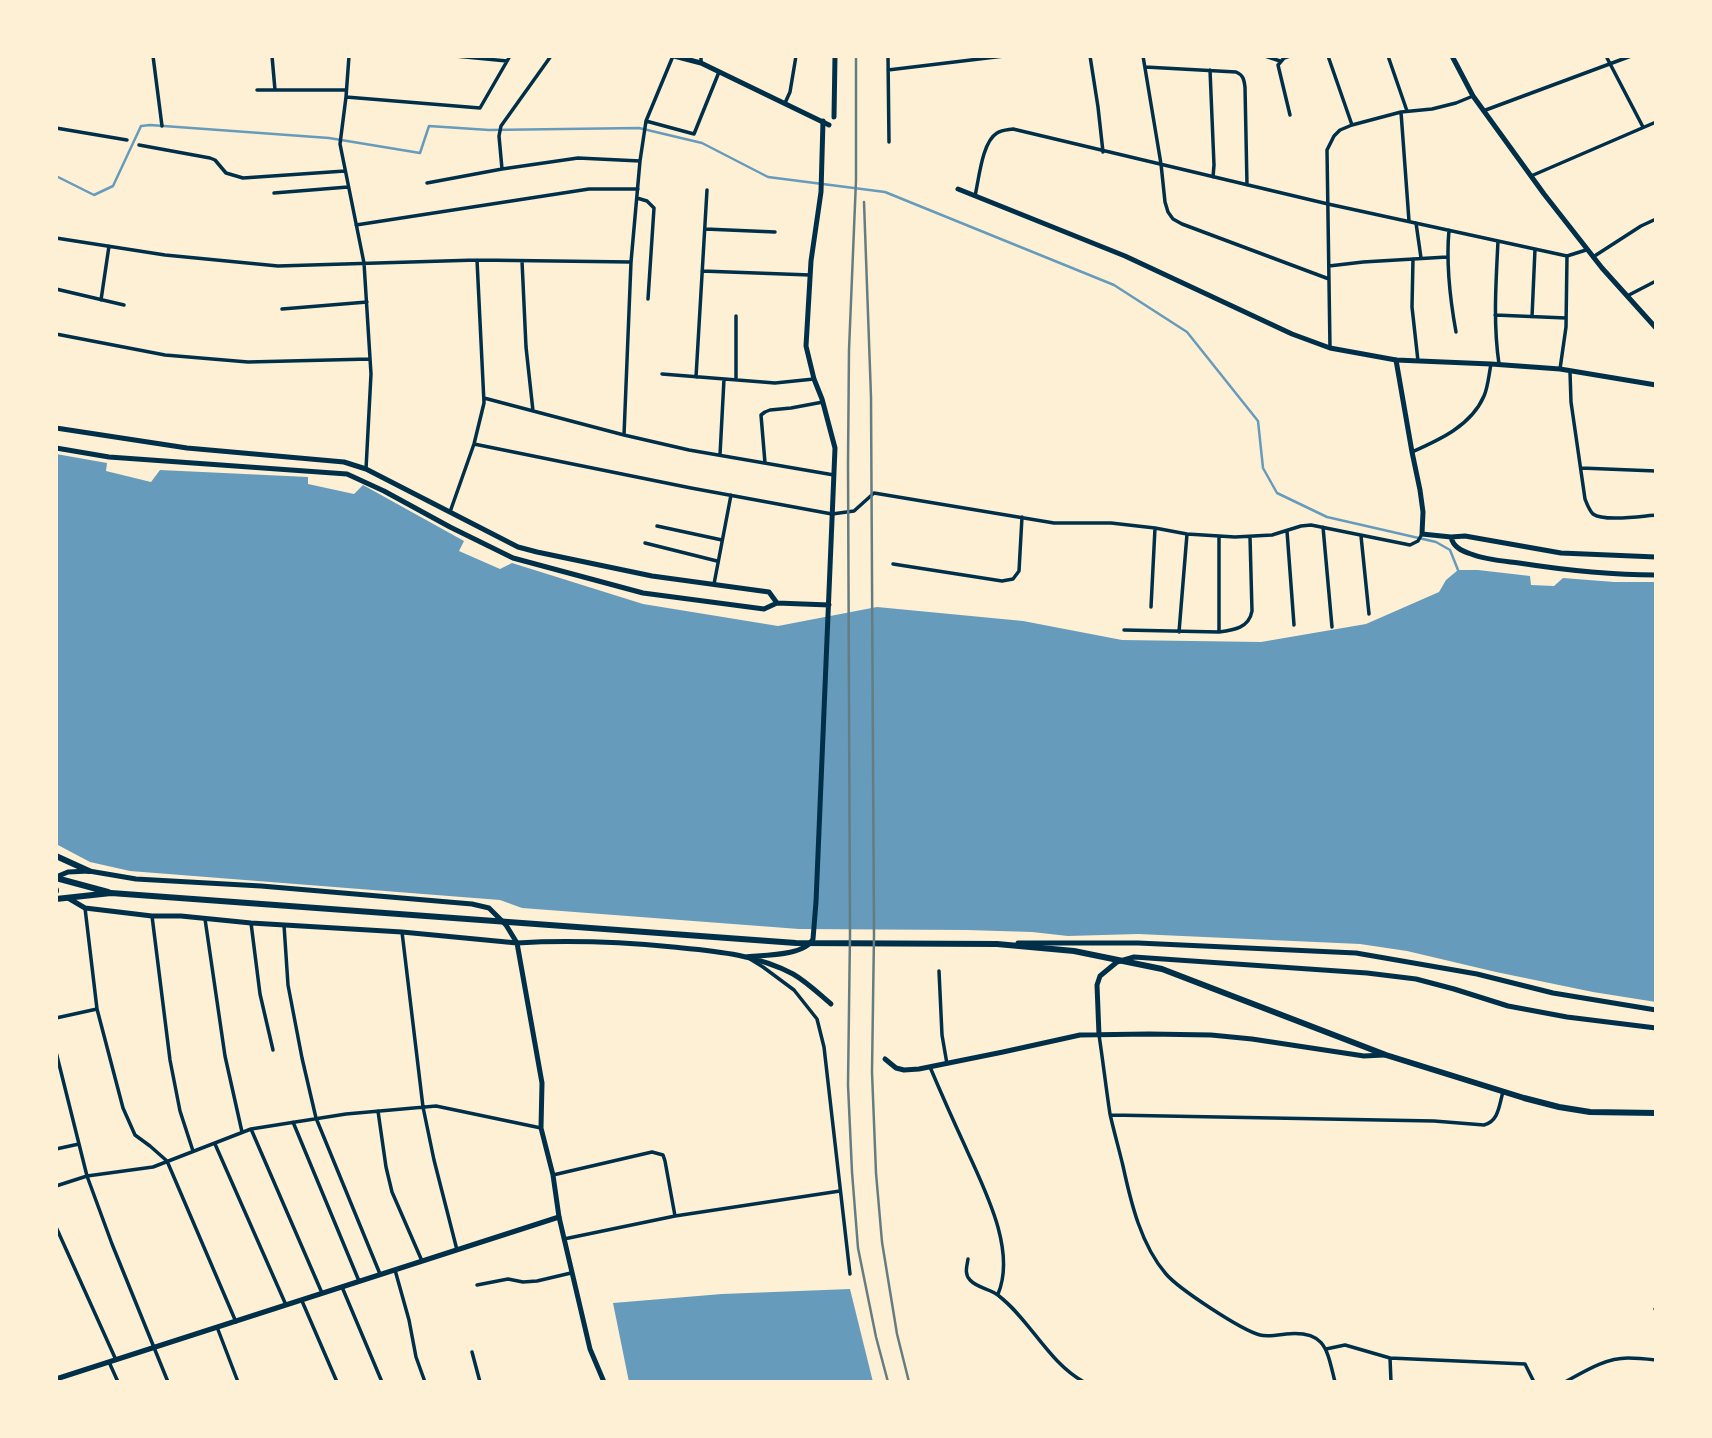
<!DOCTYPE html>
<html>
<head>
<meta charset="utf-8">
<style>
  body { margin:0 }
  #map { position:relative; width:1712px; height:1438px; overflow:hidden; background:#fdf0d5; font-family:Signika,sans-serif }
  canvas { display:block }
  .frame { position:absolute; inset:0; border:58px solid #fdf0d5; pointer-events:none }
</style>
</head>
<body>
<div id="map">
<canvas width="1712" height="1438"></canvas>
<div class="frame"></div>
</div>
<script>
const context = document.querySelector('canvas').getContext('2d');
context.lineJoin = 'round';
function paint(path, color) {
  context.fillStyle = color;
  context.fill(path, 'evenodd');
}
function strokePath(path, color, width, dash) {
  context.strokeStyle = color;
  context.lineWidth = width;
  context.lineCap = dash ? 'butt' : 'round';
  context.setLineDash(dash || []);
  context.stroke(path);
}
paint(new Path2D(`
  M56 454 107 463 106 471 151 482 160 470 308 477V484L354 494 363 485 464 541 459 551 500 569 512 563 643 604 778 626 877 607 1023 621 1122 640 1261 642 1366 624 1439 592 1446 580 1458 570H1478L1530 576 1531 585 1554 586 1563 578 1614 582H1656V1002L1593 992 1496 972 1407 951 1360 944 1138 934 1068 936 1032 932 967 930 799 929 522 908 500 900 130 871 90 862 56 844Z
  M850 1289 873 1382H629L613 1303 722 1294Z`), '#669bbc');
strokePath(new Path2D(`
  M56 176 94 195 113 186 141 126 150 125 329 138 420 153 429 126 489 130 639 128 702 143 768 177 885 192 1114 285 1187 332 1258 421 1263 468 1277 493 1327 517 1436 542 1450 550 1458 570`), '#669bbc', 2.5);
strokePath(new Path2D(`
  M153 56 162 126
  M272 56 275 90
  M349 56 346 97 340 144 364 263 371 374 366 469
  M455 56 507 61
  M701 56V63
  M888 56 889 142
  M1090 56 1098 107 1103 152
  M1143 56 1161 164 1165 202 1168 212 1173 219 1182 224 1329 279
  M1265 56 1280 61
  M1290 56 1284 58 1278 65 1290 115
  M1328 56 1352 125
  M1388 56 1407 111
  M1606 56 1643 127
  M1145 67 1236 72C1243 75 1244 79 1245 87L1247 185
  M888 70 1004 56
  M1210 70 1214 165 1213 177
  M257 90H346
  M346 97 480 108 510 56
  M785 103 790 92 796 56
  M1483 111 1631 56
  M1401 112 1409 221
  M646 121 694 134 719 72
  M56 128 127 140
  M139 145 210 158 215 160 226 173 243 178 345 171
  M502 169 499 136 501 126 551 56
  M1531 176 1656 122
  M427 183 502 169 578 158 640 161
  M274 193 348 187
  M975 196C979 179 982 142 997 133 1002 130 1007 130 1013 129L1328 204 1567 256 1586 250
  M637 198 647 201 654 208 648 299
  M1416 223 1421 258
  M356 225 589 189H638
  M705 229 775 232
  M1449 230C1446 263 1450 299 1456 332
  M56 238 165 255 278 266 477 260 631 262
  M1498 241C1496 282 1493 324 1499 364
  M1593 257 1641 226 1656 219
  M1413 259 1412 307 1418 361
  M522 261 526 347 533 411
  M1329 266 1363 262 1447 257
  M702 271 810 275
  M56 289 124 305
  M1627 296 1656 281
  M101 300 109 246
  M282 309 367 302
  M1495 315 1566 318
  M736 316V380
  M1532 317 1535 249
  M56 334 165 355 248 362 370 359
  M1330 348 1327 150 1334 136 1340 130 1352 125 1401 112 1432 109 1456 103 1473 96
  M1560 369 1566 327 1567 256
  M1570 372 1571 402 1585 499C1587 504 1589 510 1593 514 1604 522 1642 516 1656 515
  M662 374 775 383 814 379
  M696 377 707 190
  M484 398 624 435 689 450 834 475
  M624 435 631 262 640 161 646 121 673 56
  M474 444 691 488 832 514 854 511 874 493 1054 523H1111L1155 528 1187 534 1235 537 1272 535 1301 526 1311 525 1410 545 1418 541 1422 534
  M1412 452C1439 440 1471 426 1484 396 1488 387 1489 374 1491 364
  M720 455 724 379
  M765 463 761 415 765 412 770 410 791 408 823 402
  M1581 468 1656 471
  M450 512 474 444 484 403 477 260
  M657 526 722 540
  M1323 527 1332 627
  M1287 531 1294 625
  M1361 536 1369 614
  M645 543 717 561
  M893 564 1002 581 1013 579 1019 571 1022 517
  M714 584 731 495
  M1151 607 1155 528
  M1124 630 1219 632C1234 630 1249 628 1252 611L1250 537
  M1179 632 1187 534
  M1219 632V536
  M85 908 97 1009
  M152 916 170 1060 180 1111 193 1151
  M205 919 225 1056 242 1132
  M251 923 260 994 273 1050
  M284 925 288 985 302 1058 316 1118 380 1274
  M402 932 423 1107 434 1160 457 1250
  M750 959 763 967 794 990 817 1019 824 1047 850 1274
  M939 971 942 1035 947 1064
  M56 1018 97 1009 123 1108 135 1135 150 1146 167 1161 236 1322
  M1099 1035C1103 1061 1106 1088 1110 1114 1114 1132 1119 1149 1123 1166 1131 1203 1141 1245 1166 1274 1179 1289 1241 1330 1260 1335 1267 1337 1278 1335 1286 1334 1326 1330 1327 1350 1335 1382
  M56 1052 87 1176 112 1244 168 1382
  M930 1067C941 1093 953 1120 965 1146 983 1187 1017 1249 998 1294
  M378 1111 386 1167 392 1192 422 1261
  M1111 1115 1434 1121 1484 1125C1499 1121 1499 1105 1503 1092
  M293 1122 359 1281
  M251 1129 322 1293
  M215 1144 286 1305
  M56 1149 79 1144
  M553 1175 652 1152 663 1155 665 1161 675 1216
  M56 1186 87 1176 153 1167 251 1129 346 1114 436 1106 541 1128
  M56 1227 116 1360
  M564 1239 675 1216 840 1191
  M968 1259C967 1266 964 1274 970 1280 977 1288 991 1289 999 1296 1031 1321 1048 1362 1084 1382
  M395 1270 409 1320 416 1357 425 1382
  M477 1285 508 1279 523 1282 537 1281 571 1273
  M342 1287 382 1382
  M302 1301 337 1382
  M1655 1309H1656
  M217 1327 238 1382
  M1326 1349 1345 1345 1390 1358 1525 1364 1534 1382
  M472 1352 480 1382
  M1390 1358 1391 1382
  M109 1362 118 1382
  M1565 1382C1585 1371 1605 1358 1628 1358 1637 1358 1647 1359 1656 1360`), '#003049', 3.5);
strokePath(new Path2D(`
  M1452 56 1473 96 1544 194 1602 268 1656 328
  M834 117 835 56
  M1396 360 1412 452 1420 490 1423 512 1422 534 1451 537 1465 536 1561 553 1656 557
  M56 428 187 448 344 462 366 469 518 547 537 552 652 576 769 592 777 603
  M56 448 109 457 347 474 384 491 450 527 513 558 643 593 764 609 777 603 829 605
  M1451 537C1453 547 1462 551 1471 554 1486 560 1503 561 1519 563 1564 570 1611 575 1656 575
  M517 943C569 940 621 942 673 947 714 951 756 954 793 974 807 982 819 994 831 1004
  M745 957C763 955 805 956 813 939L816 902 835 448 822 399 814 379 806 346 811 261 821 192 823 121
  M1099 1035 1097 985 1100 976 1117 962 1134 957 1367 973 1416 979 1454 989 1508 1006 1567 1017 1656 1028
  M885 1059 896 1068 904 1070 919 1069 1003 1052 1080 1035 1149 1034 1211 1035 1252 1039 1364 1056 1384 1055
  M56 1379 559 1217`), '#003049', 5);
strokePath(new Path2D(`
  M674 56 701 63 829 125
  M958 189 1125 256 1292 334 1330 348 1396 360 1491 364 1560 369 1656 385
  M56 877 68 872 89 871 136 879 261 886 472 904 489 908 506 925 517 943 542 1083 541 1128 553 1175 559 1217 590 1349 604 1382
  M68 898 85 908 152 916H181L251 923 402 932 517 943
  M1018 943H1138L1356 953 1477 974 1553 993 1656 1010`), '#003049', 5);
strokePath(new Path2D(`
  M56 856 89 871
  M56 878 108 892
  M56 890V891
  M56 899 111 893 796 943 997 944 1074 951 1162 969 1386 1055 1524 1098 1559 1107 1590 1112 1656 1113`), '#003049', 6);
strokePath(new Path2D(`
  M856 56V180L849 350 848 463 850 934 848 1085 852 1172 858 1248 876 1337 888 1382
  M864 202 871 397 874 935 872 1072 876 1173 882 1242 897 1334 909 1382`), '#657d81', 2.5);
</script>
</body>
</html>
